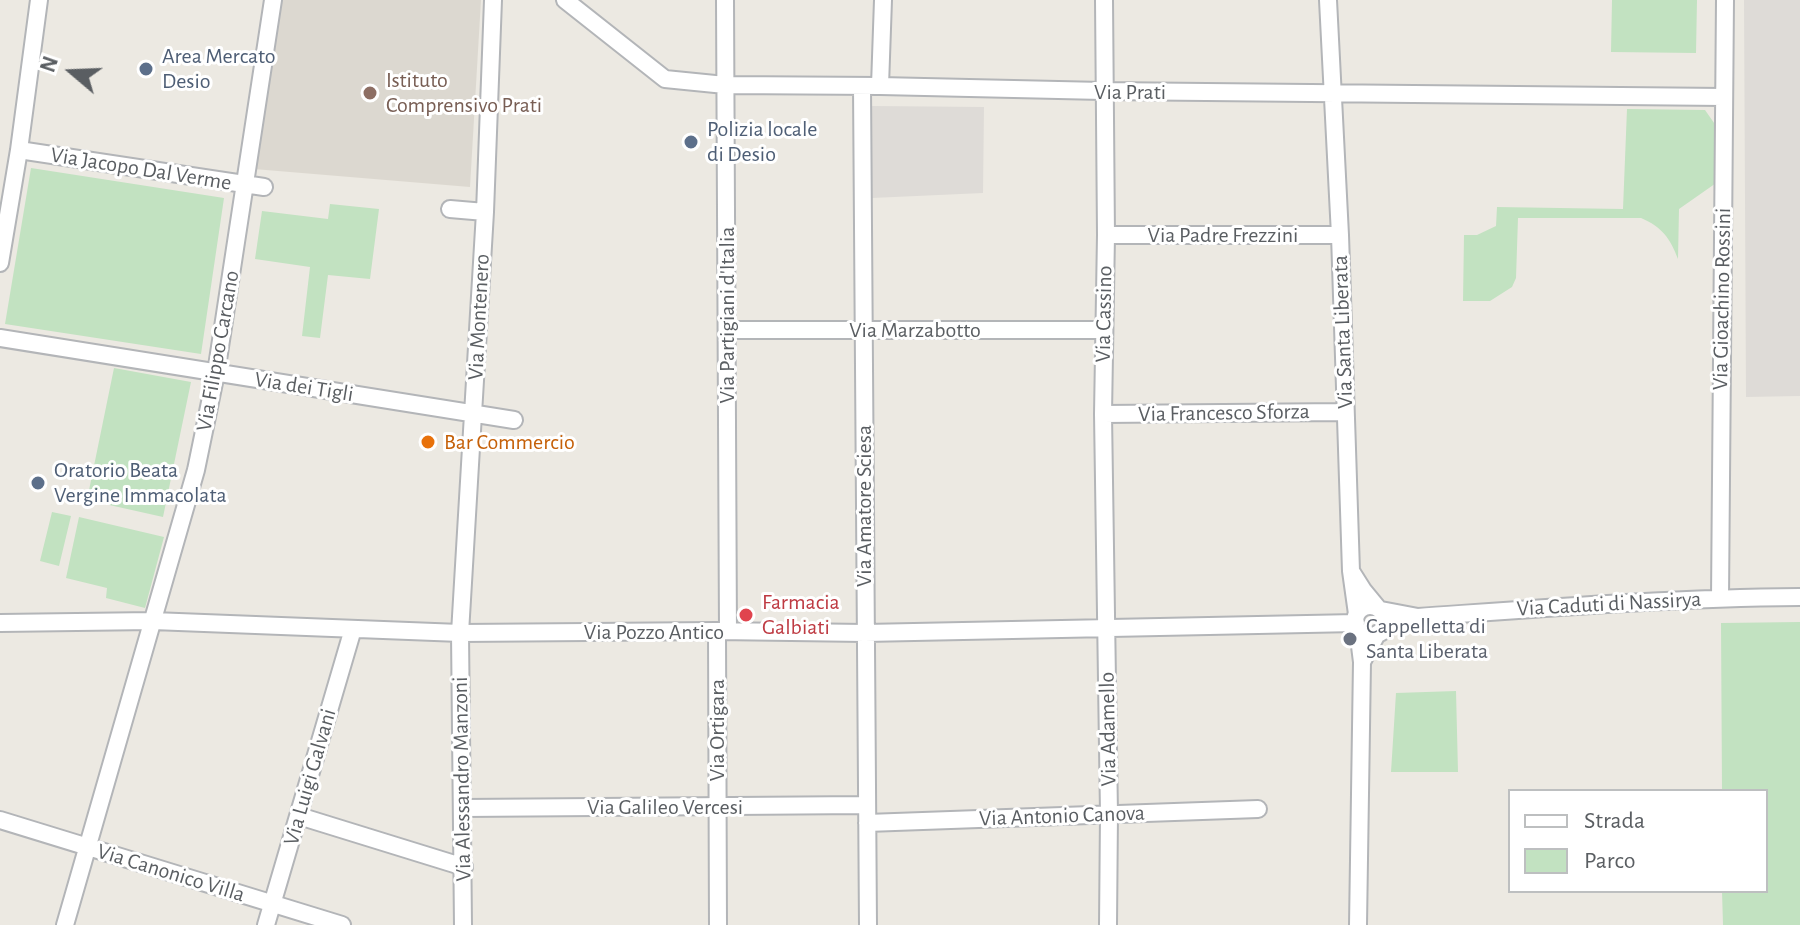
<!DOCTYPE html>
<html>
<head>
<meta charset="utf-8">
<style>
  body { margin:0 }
  #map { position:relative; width:1800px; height:925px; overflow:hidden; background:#ece9e2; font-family:"Alegreya Sans",sans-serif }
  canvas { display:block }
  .legend { position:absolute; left:1508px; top:789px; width:260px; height:104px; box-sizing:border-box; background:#fff; border:2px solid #bdbfc0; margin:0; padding:10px 14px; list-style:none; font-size:24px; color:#5a5e62 }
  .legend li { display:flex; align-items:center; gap:16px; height:40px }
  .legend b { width:40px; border:2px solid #bdbfc0 }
  .north { position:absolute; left:32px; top:32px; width:80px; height:80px; -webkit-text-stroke:6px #fff; paint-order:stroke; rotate:289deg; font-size:22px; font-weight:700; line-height:32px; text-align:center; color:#5a5e62 }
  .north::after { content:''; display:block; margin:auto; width:28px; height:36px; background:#5a5e62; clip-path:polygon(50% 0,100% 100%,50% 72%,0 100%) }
</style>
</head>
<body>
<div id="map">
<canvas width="1800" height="925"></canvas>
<ul class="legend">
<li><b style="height:10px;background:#fff"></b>Strada</li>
<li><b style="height:22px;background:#c2e2c1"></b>Parco</li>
</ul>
<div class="north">N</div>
</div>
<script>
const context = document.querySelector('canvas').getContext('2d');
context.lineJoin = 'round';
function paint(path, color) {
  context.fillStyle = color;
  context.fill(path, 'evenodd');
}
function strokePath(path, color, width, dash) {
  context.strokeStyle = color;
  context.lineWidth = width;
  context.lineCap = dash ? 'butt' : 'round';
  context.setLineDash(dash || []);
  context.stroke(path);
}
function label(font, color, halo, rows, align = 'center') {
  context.font = font + ' "Alegreya Sans",sans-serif';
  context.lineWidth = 6;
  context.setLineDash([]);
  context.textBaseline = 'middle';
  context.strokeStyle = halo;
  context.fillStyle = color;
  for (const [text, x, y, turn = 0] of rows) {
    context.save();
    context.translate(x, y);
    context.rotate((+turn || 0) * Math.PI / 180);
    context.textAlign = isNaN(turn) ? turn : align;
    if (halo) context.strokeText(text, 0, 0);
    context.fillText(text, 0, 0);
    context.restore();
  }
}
paint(new Path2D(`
  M1744 0H1800V396L1746 397Z
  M872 106 984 107 983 193 872 198Z`), '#dedbd7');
paint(new Path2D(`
  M280 0H481L470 187 254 169Z`), '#dcd8d0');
paint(new Path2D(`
  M1612 0H1697L1696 53 1611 52Z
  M1627 109 1705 110 1719 130V181L1679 209 1678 259C1670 238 1662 227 1641 218H1518L1516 278 1512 287 1490 301H1463L1464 235H1477L1496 226 1497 207 1623 209Z
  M31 168 224 198 201 354 5 324Z
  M330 204 379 209 370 279 328 275 320 338 302 336 310 267 255 259 262 211 328 219Z
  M114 368 191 382 163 517 87 500Z
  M52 512 71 516 59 566 40 561Z
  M79 517 164 537 145 608 106 598 107 588 66 578Z
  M1800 622V925H1723L1722 891H1766V791H1722L1721 623Z
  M1456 691 1458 772H1391L1396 693Z`), '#c2e2c1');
const street = new Path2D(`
  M565 0 665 79 725 85 880 86 1103 91 1724 97
  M725 0 728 631
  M1104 0 1106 235 1103 414 1109 814 1108 925
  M1328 0 1340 235 1351 571
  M880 86 883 0
  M862 87 868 925
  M19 150 264 187
  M450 209 485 212
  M1106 235H1340
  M0 263 19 150 39 0
  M728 330H1103
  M0 338 514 420
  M1103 414 1345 412
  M1720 598 1725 0
  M1355 621a15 15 0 1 1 30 0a15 15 0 1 1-30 0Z
  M1357 614 1351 571 1363 590 1377 607
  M1418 617C1546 608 1671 598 1800 597
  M0 623 153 621 460 633 717 631 865 633 1356 623
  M1358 630 1362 662 1377 634
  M717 631 718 925
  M1380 633 1398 622 1418 617 1381 610
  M463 808 866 805
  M299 816 464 867
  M0 820 342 925
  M867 823 1258 809
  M65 925 196 470 216 373 273 0
  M266 925 353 629
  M463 925 460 633 485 212 493 0
  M1358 925 1362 662`);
strokePath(street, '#b3b5b8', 20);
strokePath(street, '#fff', 16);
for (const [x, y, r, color] of [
  [146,69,8,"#5c6f8a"],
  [370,93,8,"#8d6e63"],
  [691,142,8,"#5c6f8a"],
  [428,442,8,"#e8710a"],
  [38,483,8,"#5c6f8a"],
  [746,615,8,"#e0444e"],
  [1350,639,8,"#6b7280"]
]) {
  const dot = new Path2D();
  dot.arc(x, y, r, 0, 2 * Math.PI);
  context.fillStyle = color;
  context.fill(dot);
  strokePath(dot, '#fff', 3);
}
label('22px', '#4e5e75', '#fff', [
  ["Area Mercato",162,56],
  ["Desio",162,81],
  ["Polizia locale",707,129],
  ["di Desio",707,154],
  ["Oratorio Beata",54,470],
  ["Vergine Immacolata",54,495]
], 'left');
label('22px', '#785e54', '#fff', [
  ["Istituto",386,80],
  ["Comprensivo Prati",386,105]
], 'left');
label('22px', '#5a5e62', '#fff', [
  ["Via Prati",1130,92],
  ["Via Jacopo Dal Verme",141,169,9],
  ["Via Padre Frezzini",1223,235],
  ["Via Gioachino Rossini",1722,299,-89],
  ["Via Cassino",1104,314,-89],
  ["Via Partigiani d'Italia",727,315,-90],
  ["Via Montenero",479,317,-87],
  ["Via Marzabotto",915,330],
  ["Via Santa Liberata",1343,332,-92],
  ["Via Filippo Carcano",218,351,-80],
  ["Via dei Tigli",304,387,9],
  ["Via Francesco Sforza",1224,413,-1],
  ["Via Amatore Sciesa",864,506,-90],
  ["Via Caduti di Nassirya",1609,604,-3],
  ["Via Pozzo Antico",654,632],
  ["Via Adamello",1108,729,-91],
  ["Via Ortigara",717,730,-90],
  ["Via Luigi Galvani",310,777,-74],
  ["Via Alessandro Manzoni",462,779,-91],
  ["Via Galileo Vercesi",665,807],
  ["Via Antonio Canova",1062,816,-2],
  ["Via Canonico Villa",171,873,17]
]);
label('22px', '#c56008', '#fff', [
  ["Bar Commercio",444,442]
], 'left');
label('22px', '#be3a42', '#fff', [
  ["Farmacia",762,602],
  ["Galbiati",762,627]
], 'left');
label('22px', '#5b616d', '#fff', [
  ["Cappelletta di",1366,626],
  ["Santa Liberata",1366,651]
], 'left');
</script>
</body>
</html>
